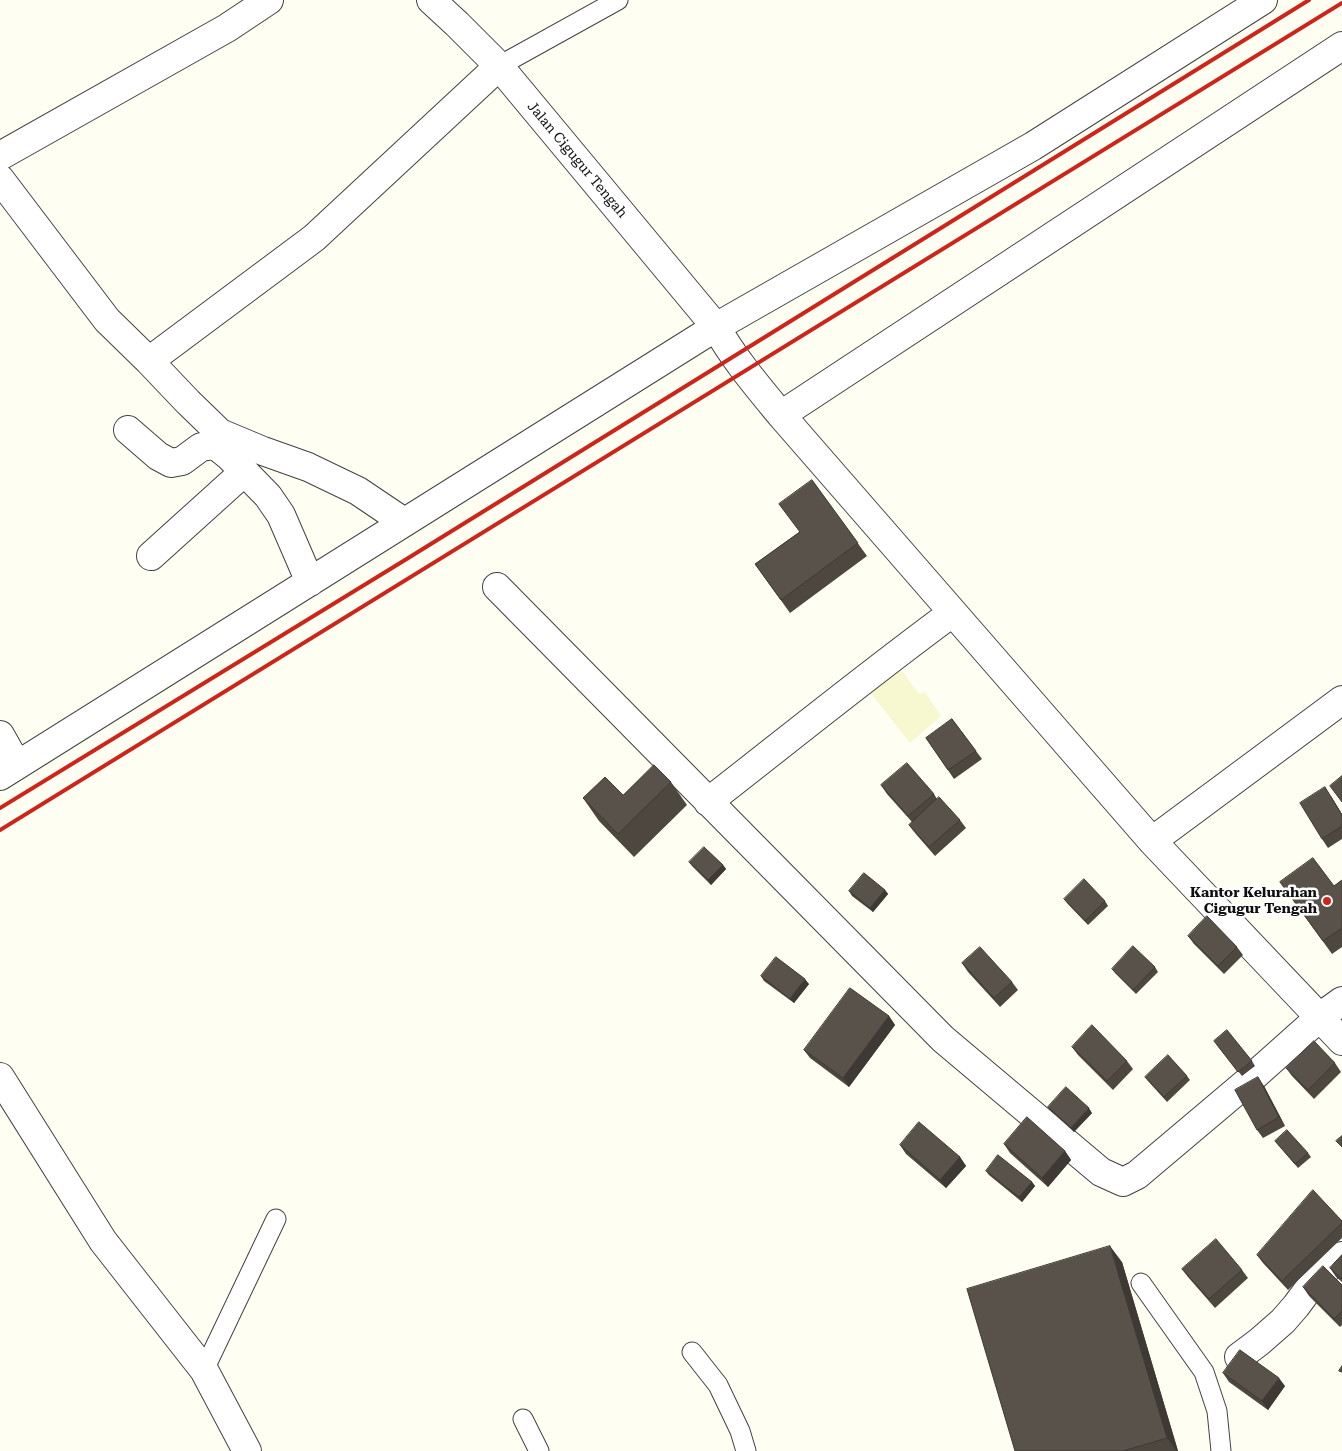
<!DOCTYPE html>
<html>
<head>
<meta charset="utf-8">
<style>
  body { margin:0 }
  canvas { display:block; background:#fffef2 }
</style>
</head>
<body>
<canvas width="1342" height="1451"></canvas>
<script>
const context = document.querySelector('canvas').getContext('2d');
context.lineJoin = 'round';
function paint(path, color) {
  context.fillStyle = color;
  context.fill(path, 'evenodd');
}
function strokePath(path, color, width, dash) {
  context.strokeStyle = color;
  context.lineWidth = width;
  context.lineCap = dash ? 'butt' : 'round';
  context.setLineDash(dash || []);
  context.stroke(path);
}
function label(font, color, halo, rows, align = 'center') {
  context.font = font + ' "Roboto Serif",serif';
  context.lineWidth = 5;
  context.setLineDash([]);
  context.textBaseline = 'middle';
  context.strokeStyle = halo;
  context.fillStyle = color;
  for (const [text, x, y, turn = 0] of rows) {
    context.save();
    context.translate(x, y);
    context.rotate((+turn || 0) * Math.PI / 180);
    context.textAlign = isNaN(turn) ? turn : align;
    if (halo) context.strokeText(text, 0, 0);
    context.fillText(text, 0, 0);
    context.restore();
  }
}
paint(new Path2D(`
  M893 659 919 694 925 692 941 716 910 743 863 683Z`), '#f7f8cf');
const service = new Path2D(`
  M499 66 618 0
  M1141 1283 1204 1372 1217 1411 1221 1451
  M692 1352 718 1385 740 1431 746 1451
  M204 1370 276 1219
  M523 1419 539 1451`);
const minor = new Path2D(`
  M431 0 457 24 499 66 716 327C734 359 758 387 781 415L1152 841 1342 1041
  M0 156 227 28 269 0
  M0 179 107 320 149 361 188 402 220 433 263 451 308 467 358 491 404 522
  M149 361 314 238 499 66
  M781 415 1342 46
  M128 430 158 456 171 463 182 461 201 447 215 445 229 456 268 496 281 515 310 582
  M151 556 244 472
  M497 587 943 1039 1101 1172 1123 1182 1137 1175 1246 1083 1320 1017 1342 1001
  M0 735 17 765
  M0 776 716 327 1033 146 1263 0
  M708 802C789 739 869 674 952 613
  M1152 841 1342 700
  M0 1077 103 1241 204 1370 247 1451
  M1239 1357 1259 1342 1283 1321 1296 1306 1319 1275 1342 1256`);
strokePath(service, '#424242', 21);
strokePath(minor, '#424242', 30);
strokePath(service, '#fff', 19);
strokePath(minor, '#fff', 28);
strokePath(new Path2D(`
  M0 808 405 560 1309 0
  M0 830 1342 3`), '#cc261b', 4);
paint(new Path2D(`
  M812 480 867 556 790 613 755 564 799 532Z
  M952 719 982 759 954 779 926 738Z
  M671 782 687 805 634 857 599 821 583 798 623 795Z
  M881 785 934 794 937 799 960 820 966 828 935 856 915 833 909 825 912 822 887 794Z
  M1331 796 1342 814V839L1328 848 1322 839Z
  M689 862 723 865 726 869 711 885 692 866Z
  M1342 880V947L1332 954 1280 882 1334 886Z
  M885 890 888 894 873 912 852 896 849 891Z
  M1064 899 1105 901 1108 906 1088 925 1067 903Z
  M1188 936 1237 947 1243 955 1224 974 1194 944Z
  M962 963 1012 982 1018 990 1000 1007 968 972Z
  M1155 967 1158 972 1136 994 1115 973 1112 969Z
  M761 976 809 984 794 1003 764 981Z
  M889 1016 895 1025 849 1087 810 1058 804 1050Z
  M1217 1045 1252 1061 1255 1066 1242 1076Z
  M1072 1047 1127 1061 1133 1069 1113 1090 1078 1055Z
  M1335 1063 1341 1072 1314 1099 1292 1076 1286 1068Z
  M1187 1076 1190 1080 1167 1102 1148 1081 1145 1077Z
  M1264 1086 1285 1126 1263 1138 1257 1130Z
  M1048 1107 1092 1113 1074 1132 1051 1111Z
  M1275 1141 1308 1153 1311 1157 1298 1168Z
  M1004 1144 1065 1151 1071 1160 1048 1187 1010 1153Z
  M900 1145 960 1157 966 1166 946 1188 906 1154Z
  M986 1171 1032 1182 1035 1186 1022 1202 989 1175Z
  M1342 1221V1238L1288 1290 1263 1263 1257 1255Z
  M1342 1255V1282L1336 1277 1330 1268Z
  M1122 1262 1178 1451H1015Z
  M1182 1269 1242 1270 1248 1278 1215 1308 1188 1277Z
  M1342 1285V1325L1340 1327 1309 1296 1303 1287Z
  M1223 1373 1285 1386 1268 1410 1229 1382Z`), '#4d4740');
paint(new Path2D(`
  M723 865 726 869 711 885 708 880Z
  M885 890 888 894 873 912 870 908Z
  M805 979 809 984 794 1003 790 999Z
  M889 1016 895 1025 849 1087 843 1078Z
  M1258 1077 1264 1086 1285 1126 1279 1117Z
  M1089 1108 1092 1113 1074 1132 1071 1128Z
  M1065 1151 1071 1160 1048 1187 1042 1178Z
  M960 1157 966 1166 946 1188 940 1180Z
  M1032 1182 1035 1186 1022 1202 1019 1197Z
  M1110 1246 1122 1262 1178 1451H1177L1167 1438Z
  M1279 1378 1285 1386 1268 1410 1262 1401Z`), '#3e3934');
const building = new Path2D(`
  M812 480 858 543 781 600 755 564 800 532 779 504Z
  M952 719 976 751 948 770 926 738Z
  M907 763 934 794 908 816 881 785Z
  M654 765 671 782 618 834 583 798 605 777 623 795Z
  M1342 776V802L1330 786Z
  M1325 787 1342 815V826L1322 839 1300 803Z
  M939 797 960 820 929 847 909 825Z
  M704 847 723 865 708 880 689 862Z
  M1313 858 1334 886 1342 880V928L1323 941 1280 882Z
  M864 873 885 890 870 908 849 891Z
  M1084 879 1105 901 1085 921 1064 899Z
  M1207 916 1237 947 1218 966 1188 936Z
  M1133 946 1155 967 1133 990 1112 969Z
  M980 947 1012 982 994 998 962 963Z
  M776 957 805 979 790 999 761 976Z
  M850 988 889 1016 843 1078 804 1050Z
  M1092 1025 1127 1061 1107 1081 1072 1047Z
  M1227 1030 1252 1061 1238 1072 1214 1041Z
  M1314 1041 1335 1063 1308 1090 1286 1068Z
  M1168 1055 1187 1076 1164 1097 1145 1077Z
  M1258 1077 1279 1117 1257 1130 1235 1090Z
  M1066 1087 1089 1108 1071 1128 1048 1107Z
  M1027 1117 1065 1151 1042 1178 1004 1144Z
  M919 1122 960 1157 940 1180 900 1145Z
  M1287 1130 1308 1153 1295 1164 1275 1141Z
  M1342 1136V1147L1336 1141Z
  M998 1155 1032 1182 1019 1197 986 1171Z
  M1313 1190 1342 1221V1223L1282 1281 1257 1255Z
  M1216 1239 1242 1270 1209 1299 1182 1269Z
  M1110 1246 1167 1438 1123 1451H1015L967 1289Z
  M1342 1255V1279L1330 1268Z
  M1323 1266 1342 1285V1311L1334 1319 1303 1287Z
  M1240 1350 1279 1378 1262 1401 1223 1373Z
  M1342 1366V1372L1339 1371Z`);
paint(building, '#59524b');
strokePath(building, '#3e3934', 1);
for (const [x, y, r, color] of [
  [1327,901,5,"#cc261b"]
]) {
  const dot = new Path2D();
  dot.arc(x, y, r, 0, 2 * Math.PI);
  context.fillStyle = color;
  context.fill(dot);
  strokePath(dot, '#fff', 2);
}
label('14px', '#0f0f0f', '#fff', [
  ["Jalan Cigugur Tengah",577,160,50]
]);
label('bold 14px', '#0f0f0f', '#fff', [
  ["Kantor Kelurahan",1317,893],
  ["Cigugur Tengah",1317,909]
], 'right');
</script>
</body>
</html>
